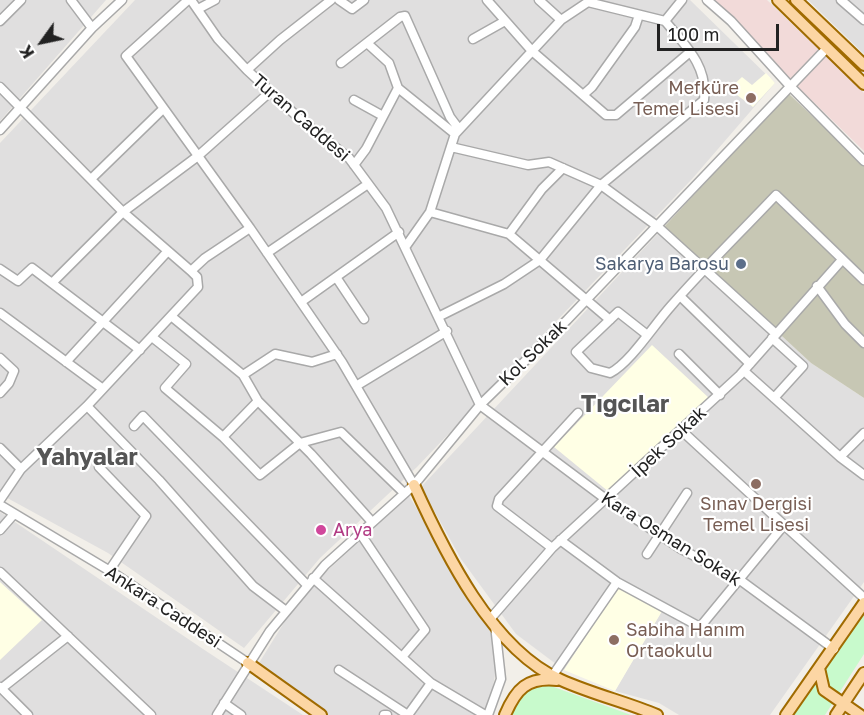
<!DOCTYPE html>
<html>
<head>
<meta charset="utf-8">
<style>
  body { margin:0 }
  #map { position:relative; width:864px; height:715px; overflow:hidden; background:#f2efe9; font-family:"Golos Text",sans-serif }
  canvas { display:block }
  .north { position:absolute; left:12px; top:12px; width:60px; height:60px; -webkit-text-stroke:4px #fff; paint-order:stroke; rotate:237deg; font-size:16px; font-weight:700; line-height:24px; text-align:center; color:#222 }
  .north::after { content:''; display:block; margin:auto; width:21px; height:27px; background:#222; clip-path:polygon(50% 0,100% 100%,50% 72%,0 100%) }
  .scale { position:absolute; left:657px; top:24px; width:122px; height:27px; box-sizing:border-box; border:3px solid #222; border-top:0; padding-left:8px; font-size:18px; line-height:21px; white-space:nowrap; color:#222; -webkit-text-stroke:4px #fff; paint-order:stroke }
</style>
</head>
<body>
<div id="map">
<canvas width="864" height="715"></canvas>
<div class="north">K</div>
<div class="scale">100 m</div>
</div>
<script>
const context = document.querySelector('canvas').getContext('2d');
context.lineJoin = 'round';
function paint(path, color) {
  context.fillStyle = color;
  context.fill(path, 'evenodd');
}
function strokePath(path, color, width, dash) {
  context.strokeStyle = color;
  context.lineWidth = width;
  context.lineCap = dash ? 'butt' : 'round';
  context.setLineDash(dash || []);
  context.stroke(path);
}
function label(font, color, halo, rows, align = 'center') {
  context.font = font + ' "Golos Text",sans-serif';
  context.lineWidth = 4.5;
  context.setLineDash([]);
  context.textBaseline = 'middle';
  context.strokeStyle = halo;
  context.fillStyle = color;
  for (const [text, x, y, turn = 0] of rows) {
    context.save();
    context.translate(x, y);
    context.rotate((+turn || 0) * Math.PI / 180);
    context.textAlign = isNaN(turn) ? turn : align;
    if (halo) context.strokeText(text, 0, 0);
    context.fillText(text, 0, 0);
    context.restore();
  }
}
paint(new Path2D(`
  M0 0H106L0 121Z
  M135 0H690L775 83 692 179 417 467 320 558 244 648 108 553 0 494V143Z
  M808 0H864V54L863 53Z
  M664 227 811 363 864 398V582L770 715H679L659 703 615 691 662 611 619 586 564 670 516 634 461 559 421 487Z
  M409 496 491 629 496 669 488 715H327L259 663 290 613 328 570Z
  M0 512 203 649 303 715H0Z`), '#e0dfdf');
paint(new Path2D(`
  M708 0H767L830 60 864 93V151Z`), '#f2dad9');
paint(new Path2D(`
  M766 73 775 83 753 107 729 89 742 77 752 85Z
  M652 345 709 398 609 492 554 447Z
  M0 582 42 620 0 660Z
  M619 586 662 611 615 691 564 670Z`), '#ffffe5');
paint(new Path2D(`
  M788 93 864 165V398L811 363 664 227Z`), '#c7c7b4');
paint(new Path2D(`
  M864 613V654L825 715H790Z
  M540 682 631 715H510L515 699Z`), '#c8facc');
const minor = new Path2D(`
  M71 0 92 28
  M188 0 126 56 250 228 342 362 414 485
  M191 0 218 39 247 70 300 119 349 158 386 208 480 405 607 500 681 549 740 580 834 649
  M339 0 352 9 364 0
  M487 0 532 51 606 115H616L690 52
  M539 0 561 20
  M707 0 731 21 790 86 864 161
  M841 0 864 20
  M198 9 215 0
  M0 21 21 0
  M473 39 505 21
  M367 43 389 63 398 88 455 134
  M341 63 400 17 405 16 450 117 459 129
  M247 70 280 40 331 0
  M0 87 123 212 191 271 197 277 198 287 87 406 21 469 0 500
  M583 95 592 87 635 27 639 15
  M354 100 383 116
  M0 130 92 28 122 0
  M451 147 528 165 549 162 601 185 657 226 776 334
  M354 165 366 149 398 88
  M91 179 163 109
  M430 212 509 234 610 320
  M509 234 542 189 563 168
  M406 246 430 212 455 134 561 20 588 2 665 21 682 0
  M267 253 368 184
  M0 269 18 281 32 268 140 350
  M191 271 205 258 250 228
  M336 277 364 319
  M53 282 123 212 198 156 270 92
  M817 286 845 324 864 343
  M680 296 750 364
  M301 302 399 232
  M0 313 103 389
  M171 316 243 375 258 401 311 454 372 522
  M440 316 504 284 540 260 601 185 704 100C708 66 686 46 665 21
  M646 334 618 312 576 352 591 368 610 373C630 363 654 325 671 306 704 268 741 232 776 195L864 280
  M152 337 186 364 165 388 223 437 260 475 300 443 341 432 404 493
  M772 338 803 366 774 398
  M679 354 720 395
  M0 358 14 371 9 383 0 393
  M66 362 167 252
  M744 371 840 457 864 475
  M243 375 275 354 312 362 337 354
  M356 386 447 331
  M87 406 159 480 253 586 286 611
  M134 426 143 416 307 585
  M223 437 258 401
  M0 448 21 469
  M840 457 864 433
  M99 467 146 516 109 571
  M0 505 115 574 248 663
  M784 525 864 598
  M0 530 14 514
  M360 533 425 630 402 657
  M560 540 617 582 700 627 784 525 682 431
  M552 548 497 506 499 499 578 413
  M647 554 687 493
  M0 572 151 715
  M313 578 431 683 485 715
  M491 618 552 548 740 375 841 261
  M339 670 408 715 431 683
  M553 675 617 582
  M0 687 28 715
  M2 688 68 636
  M224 703 241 715
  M217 715 270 631 325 565 414 485 480 405 567 320 827 48
  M384 715H387
  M488 715 501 679 495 625`);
const major = new Path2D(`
  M778 0 864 84
  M796 0 864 65
  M414 485C444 551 492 650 561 680 592 694 626 702 657 715
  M248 663 321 715
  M819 668 824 690 860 715
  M505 715C516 689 527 677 557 680
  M786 715 864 603
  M836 715 864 673`);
strokePath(minor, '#a9a9a9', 11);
strokePath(major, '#a06b00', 14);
strokePath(minor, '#fff', 8);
strokePath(major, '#fcd6a4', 10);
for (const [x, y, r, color] of [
  [751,98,6,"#8d6e63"],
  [741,264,6,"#5c6f8a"],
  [756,484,6,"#8d6e63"],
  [321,530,6,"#d1479c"],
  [614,640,6,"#8d6e63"]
]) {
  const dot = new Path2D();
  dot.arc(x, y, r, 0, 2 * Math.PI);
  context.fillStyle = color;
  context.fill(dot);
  strokePath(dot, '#fff', 2);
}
label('18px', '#785e54', '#fff', [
  ["Mefküre",739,88],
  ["Temel Lisesi",739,109],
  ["Sınav Dergisi",756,504,"center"],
  ["Temel Lisesi",756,525,"center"],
  ["Sabiha Hanım",626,630,"left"],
  ["Ortaokulu",626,651,"left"]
], 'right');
label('18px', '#222', '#fff', [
  ["Turan Caddesi",301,118,41],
  ["Kol Sokak",533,353,-44],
  ["İpek Sokak",669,442,-43],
  ["Kara Osman Sokak",671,539,32],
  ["Ankara Caddesi",163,607,33]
]);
label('18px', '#4e5e75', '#fff', [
  ["Sakarya Barosu",729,264]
], 'right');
label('18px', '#b23c85', '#fff', [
  ["Arya",333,530]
], 'left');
label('bold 24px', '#555', '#fff', [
  ["Tığcılar",625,404],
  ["Yahyalar",87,457]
]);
</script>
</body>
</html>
